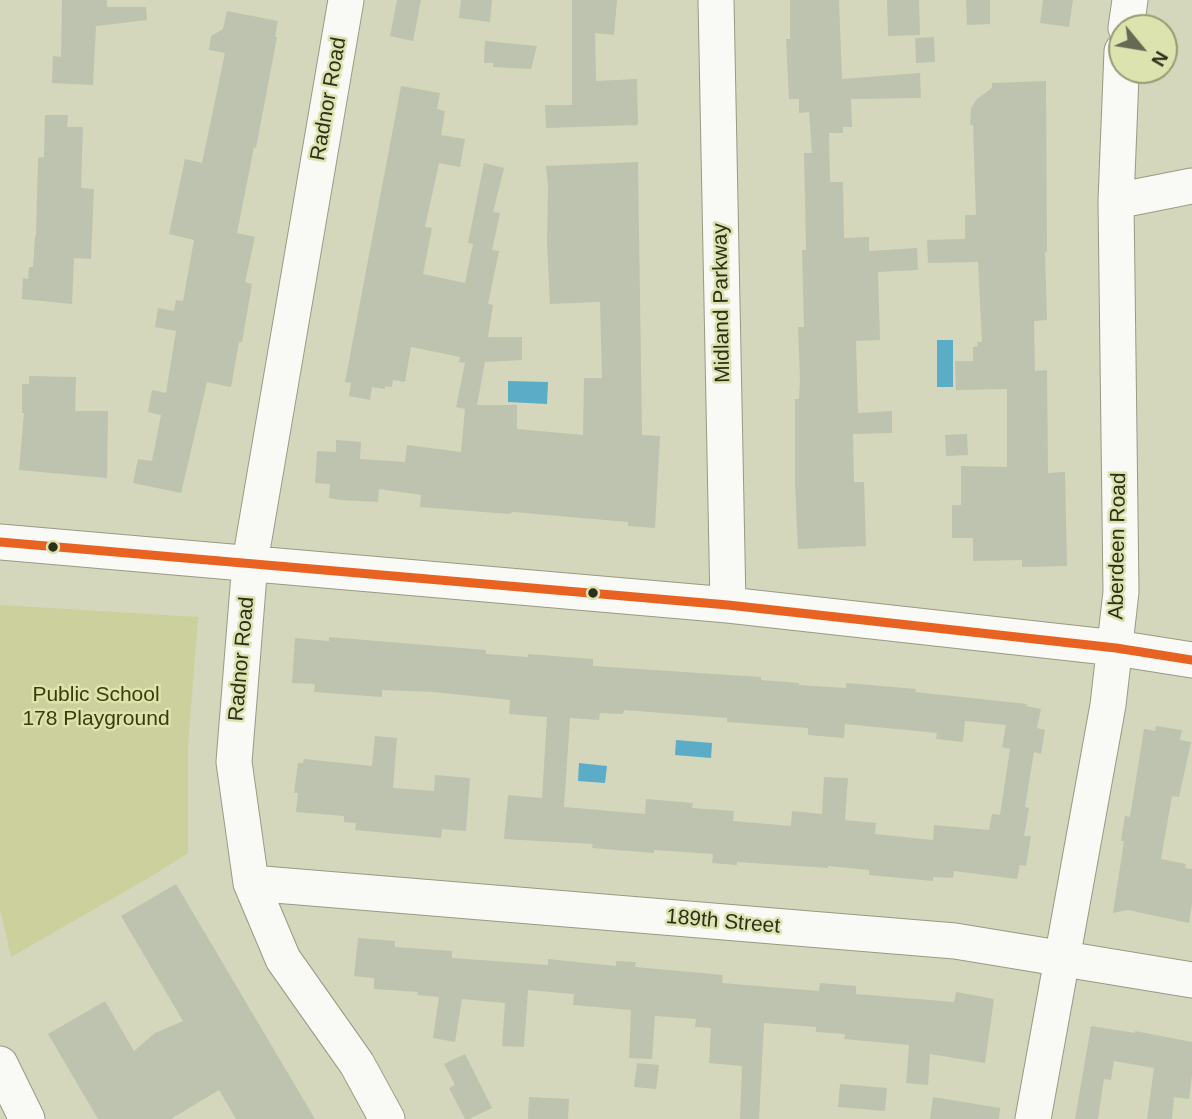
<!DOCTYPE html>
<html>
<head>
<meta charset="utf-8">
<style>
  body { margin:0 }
  #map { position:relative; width:1192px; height:1119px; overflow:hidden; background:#d4d7bb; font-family:Arial,sans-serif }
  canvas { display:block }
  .north { position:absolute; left:1108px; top:14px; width:70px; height:70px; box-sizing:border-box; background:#dde3af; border:2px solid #979b73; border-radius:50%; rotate:120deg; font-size:19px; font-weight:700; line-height:28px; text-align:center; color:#2d2f1a }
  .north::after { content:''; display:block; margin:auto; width:24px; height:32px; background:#676a52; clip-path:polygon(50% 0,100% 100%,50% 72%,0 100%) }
</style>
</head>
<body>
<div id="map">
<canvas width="1192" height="1119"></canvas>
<div class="north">N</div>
</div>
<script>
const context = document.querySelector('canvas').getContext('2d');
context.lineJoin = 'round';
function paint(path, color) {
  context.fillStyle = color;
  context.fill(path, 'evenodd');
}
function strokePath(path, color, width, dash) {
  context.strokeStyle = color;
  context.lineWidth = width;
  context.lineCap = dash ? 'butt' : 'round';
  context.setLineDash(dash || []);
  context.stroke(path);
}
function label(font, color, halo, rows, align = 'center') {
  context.font = font + ' Arial,sans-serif';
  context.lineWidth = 5;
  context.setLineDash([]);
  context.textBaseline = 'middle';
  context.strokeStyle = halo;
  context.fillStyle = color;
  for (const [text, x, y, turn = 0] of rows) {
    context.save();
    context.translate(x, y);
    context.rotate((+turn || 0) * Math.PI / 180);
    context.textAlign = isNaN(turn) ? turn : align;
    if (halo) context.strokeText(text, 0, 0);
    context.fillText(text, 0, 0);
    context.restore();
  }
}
paint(new Path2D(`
  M0 605 198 617 188 746V853L150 877 11 957 0 909Z`), '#cbd09c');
paint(new Path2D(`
  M937 340H953V387H937Z
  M508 381 548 382 547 404 508 402Z
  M676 740 712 743 711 758 675 755Z
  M579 763 607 766 605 783 578 781Z`), '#5bacc7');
paint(new Path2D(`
  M62 0H107V7H146L147 20 96 26 93 85 52 83 53 56 61 57Z
  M397 0H421L413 41 390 36Z
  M461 0H492L490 22 459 18Z
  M572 0H617L614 35 595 33 596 81 637 79 638 125 546 128 545 105H572Z
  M790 0H839L842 79 920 73 921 98 851 99 852 127H843V133H829L830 182H843L844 238 869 237V251L917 248 918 270 878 272 880 340 856 341 858 413 892 411V433L853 434 854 482H864L866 546 798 549 795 484V399H799L800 379 798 327H804L802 250H806L804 153H812L809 112 799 113V99H789L786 39H790Z
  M887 0H919L920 35 888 36Z
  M966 0H990V24L967 25Z
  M1043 0H1073L1069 27 1040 23Z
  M227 11 278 21 275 37H277L256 148 254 147 237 233 255 237 245 282 252 284 242 342H239L231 387 207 382 181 493 133 483 138 459 152 461 161 415 148 412 152 390 166 393 176 331 155 327 158 308 174 311 176 300 183 301 194 240 169 234 185 159 202 163 225 53 209 50 211 36 223 29Z
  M934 37 935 62 916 63 915 38Z
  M485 41 537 46 531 69 493 67V63H484Z
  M1046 81 1047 252H1045L1047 320 1034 321 1035 371 1047 370 1048 473 1065 472 1067 566 1022 567V560L973 561V538H952V505H961V466L1007 467V389L956 390 955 361H973V347L978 346 977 342H982L978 262 928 263 927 240 965 239V215H976L973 125H970L971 108 977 99 992 88V83Z
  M401 86 440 93 437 109 445 111 441 135 465 139 460 167 439 163 425 227 432 228 423 274 465 283 473 244 468 243 484 163 504 168 493 212 500 213 492 250 499 251 488 304 493 305 488 337H522V360L485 362 477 405H517V429L583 435 584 378H602L600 302 550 304 547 242 548 186 546 166 638 162 642 435 660 436 655 528 628 526V522L513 512 509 514 420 507 421 495 379 489 378 502 341 500 329 498 330 484 315 483 317 451 336 452V440L361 442 360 459 405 462 407 445 461 452 465 409 456 407 465 363 459 362 460 357 411 347 405 382 393 380 392 387 385 386V389L372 387 370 400 349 396 351 383 345 382Z
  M45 115H68L67 127H83L81 188 94 189 91 259 74 258 72 304 22 299 23 278 28 279 29 267H33L35 236H36L38 158 44 157Z
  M29 376 76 377 75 411H108L107 478 19 470 24 413H22V384H29Z
  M967 434 968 455 946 456 945 435Z
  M329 637 486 650V654L528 657V654L593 659V666L761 677V680L799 683V685L846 688V683L916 689 915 692 1027 704 1026 706 1041 709 1037 728 1045 730 1041 754 1034 752 1025 807 1029 808 1024 836H1031L1026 866 1020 865 1017 879 954 871 953 878 933 877V881L869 875V870L828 866V868L737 862V865L712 863 713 854 654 850V853L592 848 593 844 504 839 508 795 542 798 547 717 509 714 510 700 434 692 382 690V697L314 692 315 684 292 683 295 638 329 641ZM624 710 727 718V722L808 728V735L844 738 845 724 937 733 936 739 963 742 965 721 1006 725 1002 747 1010 749 1000 815 992 814 989 830 934 825 933 840 875 834 876 823 845 820 848 778 824 777 822 814 792 811 791 826 733 821 734 811 692 808 693 803 646 799 645 814 564 807 570 718 599 720 600 713 623 714Z
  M1156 726 1182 730 1180 740 1191 742 1179 797 1172 796 1161 859 1186 864 1185 868 1192 869V904L1189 923 1128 910 1113 913 1124 841H1121L1125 816 1130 817 1144 729 1155 731Z
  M375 736 397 738 393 788 434 791 435 775 470 778 466 831 442 829 441 838 355 830 356 823 344 822V816L296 812 298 793H294L298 763H303L304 759 372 766Z
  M176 884 315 1119H236L219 1090 171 1119H98L48 1034 105 1001 134 1051 155 1033 183 1021 121 916Z
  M358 938 395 941V947L452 951V958L548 965V959L616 966V961L636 962 635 967 723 975 722 983 819 991 820 983 856 986V994L954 1002 956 992 994 999 985 1063 930 1054 928 1085 906 1083 909 1045 844 1039 845 1034 816 1032V1027L764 1023 759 1119H740L742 1066 709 1063 711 1028 695 1027 696 1019 655 1016 652 1059 629 1058 631 1010 573 1005 574 994 528 990 524 1047 502 1046 505 1003 462 999 455 1042 433 1038 439 997 417 995 418 992 374 989V978L354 976Z
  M1091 1026 1135 1033V1031L1192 1042V1075L1189 1099 1174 1097 1172 1119H1147L1154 1068 1114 1061 1111 1080 1104 1079 1098 1119H1075Z
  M465 1054 492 1108 469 1119H465L449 1088 455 1085 444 1064Z
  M637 1063 659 1065 656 1089 634 1087Z
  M840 1084 887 1088 885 1111 838 1107Z
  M529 1097 569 1099 568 1119H528Z
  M933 1097 1000 1108 999 1119H930Z`), '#bdc3ae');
const minor = new Path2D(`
  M346 0 250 562 234 762 251 883 283 959 357 1064 387 1119
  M716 0 728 605
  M1126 28 1130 0
  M1116 201 1192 186
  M0 542 728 605 1116 648 1192 660
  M251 883 955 941 1192 980
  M0 1064 27 1119
  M1033 1119 1108 705 1121 592 1116 201 1122 51`);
strokePath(minor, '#989a84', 37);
strokePath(minor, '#f9f9f5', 35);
strokePath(new Path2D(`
  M0 542 728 605 1116 648 1192 660`), '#e86222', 9);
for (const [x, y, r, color] of [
  [53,547,6,"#2d2f1a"],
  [593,593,6,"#2d2f1a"]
]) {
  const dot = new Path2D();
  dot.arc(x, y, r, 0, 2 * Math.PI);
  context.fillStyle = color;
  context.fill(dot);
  strokePath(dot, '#dde3af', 2.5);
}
label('21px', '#2d2f1a', '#dde3af', [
  ["Radnor Road",329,99,-80],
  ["Midland Parkway",722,303,-91],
  ["Aberdeen Road",1118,546,-89],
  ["Radnor Road",242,659,-85],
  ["189th Street",723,922,5]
]);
label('21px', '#3a3d05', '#dde3af', [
  ["Public School",96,695],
  ["178 Playground",96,719]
]);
</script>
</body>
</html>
